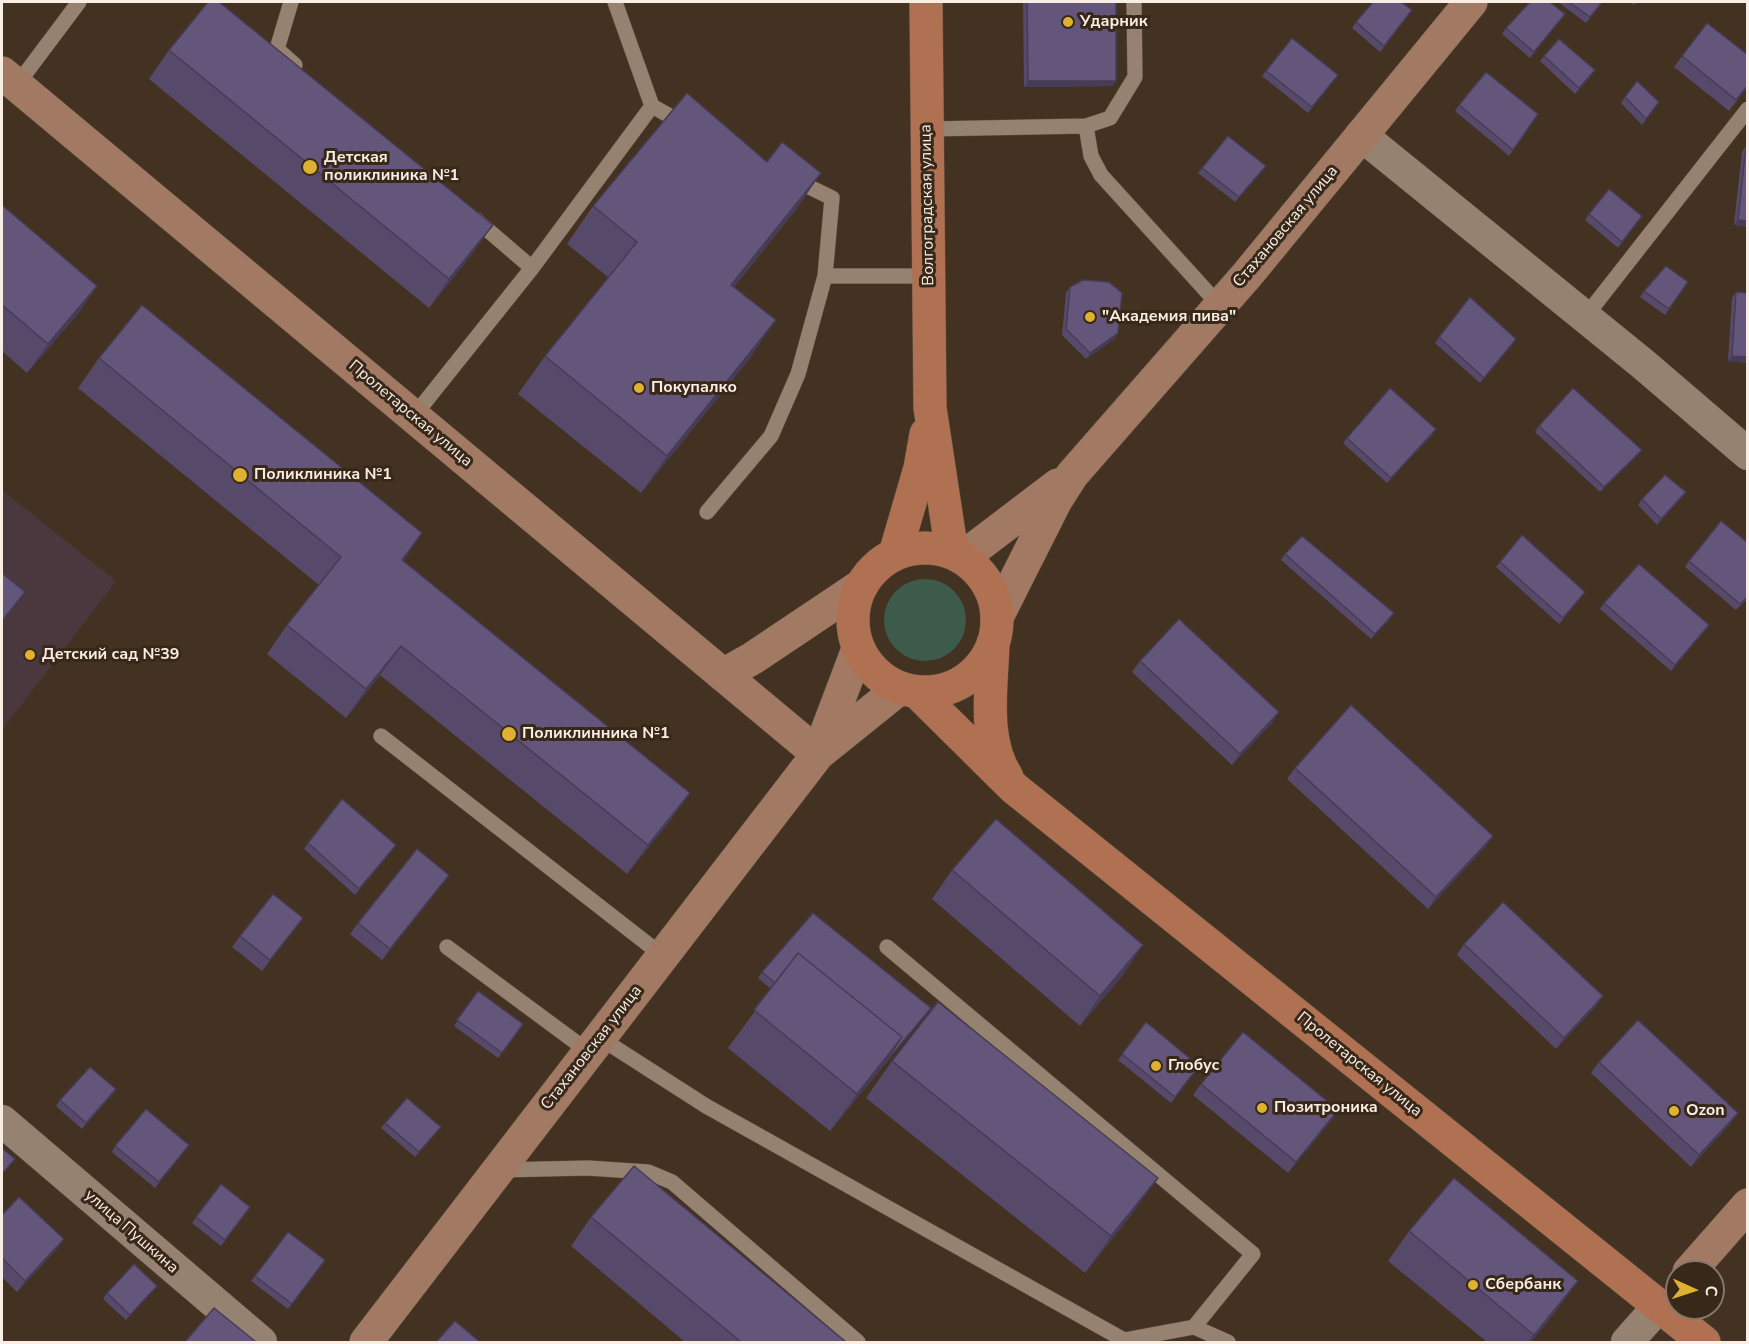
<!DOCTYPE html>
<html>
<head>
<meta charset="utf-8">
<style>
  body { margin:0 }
  #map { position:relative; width:1749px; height:1344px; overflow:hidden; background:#433222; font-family:"Nunito Sans",sans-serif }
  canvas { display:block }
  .frame { position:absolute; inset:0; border:3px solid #f9eee4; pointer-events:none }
  .north { position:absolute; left:1665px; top:1260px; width:60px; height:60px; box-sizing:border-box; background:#382819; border:2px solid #85776a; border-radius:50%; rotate:93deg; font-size:16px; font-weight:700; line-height:24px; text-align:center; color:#f9eee4 }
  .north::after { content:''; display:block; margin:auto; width:21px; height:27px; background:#deb133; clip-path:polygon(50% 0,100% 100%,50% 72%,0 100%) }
</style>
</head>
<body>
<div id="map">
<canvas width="1749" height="1344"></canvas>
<div class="frame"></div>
<div class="north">С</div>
</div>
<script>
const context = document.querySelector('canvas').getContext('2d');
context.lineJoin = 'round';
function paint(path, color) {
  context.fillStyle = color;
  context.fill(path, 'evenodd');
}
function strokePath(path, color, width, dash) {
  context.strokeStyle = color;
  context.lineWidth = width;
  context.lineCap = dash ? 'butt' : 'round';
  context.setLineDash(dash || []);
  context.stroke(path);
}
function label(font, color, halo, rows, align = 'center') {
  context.font = font + ' "Nunito Sans",sans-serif';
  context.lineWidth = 6;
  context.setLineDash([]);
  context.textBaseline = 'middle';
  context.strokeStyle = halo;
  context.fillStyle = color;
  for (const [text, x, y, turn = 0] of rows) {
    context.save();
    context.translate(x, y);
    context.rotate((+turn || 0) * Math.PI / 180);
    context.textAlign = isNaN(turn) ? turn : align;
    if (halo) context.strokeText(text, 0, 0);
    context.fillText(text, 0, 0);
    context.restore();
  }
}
paint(new Path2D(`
  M2 490 116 581 2 730Z`), '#4b373e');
paint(new Path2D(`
  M884 620a41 41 0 1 1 82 0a41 41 0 1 1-82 0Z`), '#3c5b4b');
const lane = new Path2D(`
  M291 2 277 49 295 65
  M615 2 652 106
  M16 86 79 2
  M1086 126 1091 156 1101 175 1220 306
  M928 129 1086 126 1110 118 1135 77 1134 2
  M475 219 532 268 652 106 686 125
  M825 276H929
  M1585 317 1748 109
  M413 417 532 268
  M707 512 771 436 798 374 825 276 832 198 793 179
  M381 736 663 956
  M447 947 589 1052
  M887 947 1253 1254 1194 1327
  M600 1038 706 1106 1124 1340 1123 1342
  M499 1170 588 1168 648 1172 672 1182 858 1342
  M1124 1340 1194 1327 1228 1342`);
const street = new Path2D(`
  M1361 135 1643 364 1748 454
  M2 1121 261 1342
  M1627 1342 1659 1306`);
const secondary = new Path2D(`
  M2 73 818 754
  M962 558 1058 485
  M997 617 1056 500 1072 475 1247 275 1471 2
  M723 675 753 658 862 585
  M819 752 858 649
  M1689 1272 1748 1205
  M366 1342 818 754 900 688`);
const primary = new Path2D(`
  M926 2 930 408 952 553
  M853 620a72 72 0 1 1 144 0a72 72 0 1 1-144 0Z
  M895 554 920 468 926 434
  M993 643C992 686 982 739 1007 777
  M917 692 1014 788 1704 1342`);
strokePath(lane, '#5f5043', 16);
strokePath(street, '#5f5043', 33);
strokePath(secondary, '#5f5043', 34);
strokePath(primary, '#5f5043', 34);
strokePath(lane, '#968271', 15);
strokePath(street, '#968271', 32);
strokePath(secondary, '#a27962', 33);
strokePath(primary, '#af7152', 33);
paint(new Path2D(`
  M1023 2H1116V81L1112 86 1024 87Z
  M1558 2H1603L1586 23Z
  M1630 2H1637L1634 5Z
  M1565 14 1530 58 1502 34 1506 28Z
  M1408 16 1380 52 1352 28 1356 22Z
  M169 50 472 254 429 308 149 79Z
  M1544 56 1591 76 1575 94 1540 61Z
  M1682 56 1748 86 1729 111 1674 67Z
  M1266 71 1338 75 1308 113 1262 76Z
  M1625 97 1659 102 1642 125 1621 103Z
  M1459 105 1538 114 1509 156 1455 111Z
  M1746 146 1748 147V227L1734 225 1742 152Z
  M767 162 821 173 795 211 734 287 750 358 641 493 518 394 545 356 608 277 567 244 593 206Z
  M1266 166 1235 202 1198 173 1202 168Z
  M2 205 97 286 77 315 27 373 2 351Z
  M1589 214 1638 221 1618 248 1585 220Z
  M1688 282 1665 315 1640 297 1644 291Z
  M1070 287 1118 333 1114 339 1086 359 1062 335 1066 293Z
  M1736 292 1748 363 1728 361 1732 298Z
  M1439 337 1512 345 1480 383 1435 343Z
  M99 358 422 533 403 561 690 793 669 822 627 874 380 675 346 718 267 654 287 625 319 585 78 388Z
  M1539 426 1638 455 1600 492 1535 432Z
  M1436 429 1432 435 1387 483 1343 443 1347 438Z
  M1682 497 1657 525 1638 505 1642 499Z
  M1285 554 1390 619 1371 639 1281 560Z
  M1689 561 1748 598 1736 610 1685 567Z
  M1500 562 1585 592 1559 624 1496 567Z
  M1604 603 1709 625 1671 671 1600 609Z
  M1140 661 1272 723 1232 765 1132 672Z
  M1295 768 1493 836 1485 847 1428 909 1287 779Z
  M308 843 396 845 355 895 304 849Z
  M952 870 1123 975 1080 1026 932 899Z
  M441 886 382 960 350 934 358 923Z
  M295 929 262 971 232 947 240 936Z
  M1464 944 1603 996 1595 1007 1556 1049 1457 955Z
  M762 972 927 1013 830 1131 728 1048 771 989 758 978Z
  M478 991 523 1024 498 1058 454 1026Z
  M1146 1022 1199 1066 1171 1103 1118 1060Z
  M892 1061 1131 1215 1085 1273 866 1098Z
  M1599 1062 1738 1113 1730 1124 1691 1167 1591 1073Z
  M1201 1084 1338 1110 1331 1121 1288 1173 1193 1095Z
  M112 1095 82 1129 56 1106 60 1100Z
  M385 1123 441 1127 415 1157 381 1128Z
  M189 1145 155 1188 112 1152 115 1146Z
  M221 1184 250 1207 221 1246 192 1223Z
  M2 1215 64 1239 56 1250 17 1292 2 1277Z
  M591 1217 846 1342H685L571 1246Z
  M1409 1231 1557 1310 1531 1342H1487L1388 1261Z
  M288 1232 325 1260 288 1309 251 1281Z
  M157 1286 153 1291 126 1320 103 1299 107 1293Z`), '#56496a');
paint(new Path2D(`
  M1028 81H1116L1112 86 1024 87Z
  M821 173 795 211 705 322 731 285Z
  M1738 220 1748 221V227L1734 225Z
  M493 225 472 254 429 308 449 279Z
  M97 286 77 315 27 373 48 344Z
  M776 320 750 358 641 493 667 456Z
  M1118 333 1114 339 1086 359 1090 353Z
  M1732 356 1748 357V363L1728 361Z
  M1436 429 1432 435 1387 483 1391 478Z
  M1642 450 1638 455 1600 492 1604 487Z
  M1686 492 1682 497 1657 525 1661 519Z
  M422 533 402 562V560Z
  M25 592 17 603 2 623V621Z
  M1709 625 1705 631 1671 671 1675 665Z
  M401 646 380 675 346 718 366 689Z
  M1279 712 1272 723 1232 765 1240 754Z
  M690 793 669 822 627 874 648 845Z
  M1493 836 1485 847 1428 909 1436 897Z
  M396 845 392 851 355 895 359 889Z
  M449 875 441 886 382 960 390 949Z
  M303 918 295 929 262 971 270 960Z
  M1143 945 1123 975 1080 1026 1100 996Z
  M1603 996 1595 1007 1556 1049 1564 1038Z
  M931 1008 927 1013 830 1131 857 1094 902 1037Z
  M116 1089 112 1095 82 1129 86 1123Z
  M1338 1110 1331 1121 1288 1173 1296 1162Z
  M1738 1113 1730 1124 1691 1167 1699 1155Z
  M1158 1178 1131 1215 1085 1273 1111 1236Z
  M64 1239 56 1250 17 1292 25 1281Z
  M1578 1281 1557 1310 1531 1342H1528Z
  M157 1286 153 1291 126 1320 130 1315Z`), '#463c56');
const building = new Path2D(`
  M208 2H219L493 225 449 279 169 50Z
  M1027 2H1116V81H1028Z
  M1373 2H1401L1412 10 1384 46 1356 22Z
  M1530 2H1550L1565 14 1534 52 1506 28Z
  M1569 2H1602L1590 17Z
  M1707 23 1748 55V85L1736 100 1682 56Z
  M1292 38 1338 75 1312 107 1266 71Z
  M1559 39 1595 70 1579 88 1544 56Z
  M1486 72 1538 114 1513 150 1459 105Z
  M1637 81 1659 102 1646 119 1625 97Z
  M687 93 767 162 782 142 821 173 731 285 776 320 667 456 545 356 637 242 593 206Z
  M1228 136 1266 166 1239 197 1202 168Z
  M1746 146 1748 147V221L1738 220Z
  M1609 189 1642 216 1622 242 1589 214Z
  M2 205 97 286 48 344 2 305Z
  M1666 266 1688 282 1669 309 1644 291Z
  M1083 280 1109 282 1122 293 1118 333 1090 353 1066 329 1070 287Z
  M1736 292 1748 293V357L1732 356Z
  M1470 297 1516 339 1484 378 1439 337Z
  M142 305 422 533 402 560 690 793 648 845 401 646 366 689 287 625 341 557 99 358Z
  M1390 388 1436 429 1391 478 1347 438Z
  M1573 388 1642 450 1604 487 1539 426Z
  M1665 475 1686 492 1661 519 1642 499Z
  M1721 521 1748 543V596L1740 604 1689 561Z
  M1522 535 1585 592 1563 618 1500 562Z
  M1302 536 1394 613 1375 634 1285 554Z
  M1639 564 1709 625 1675 665 1604 603Z
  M2 573 25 592 2 621Z
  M1179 619 1279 712 1240 754 1140 661Z
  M1351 705 1493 836 1436 897 1295 768Z
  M342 799 396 845 359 889 308 843Z
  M996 819 1143 945 1100 996 952 870Z
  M417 849 449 875 390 949 358 923Z
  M273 894 303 918 270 960 240 936Z
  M1503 902 1603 996 1564 1038 1464 944Z
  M813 913 931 1008 880 1069 902 1037 798 953 775 983 762 972Z
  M798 953 902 1037 857 1094 754 1010Z
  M478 991 523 1024 502 1053 457 1020Z
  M938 1002 1158 1178 1111 1236 892 1061Z
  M1638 1020 1738 1113 1699 1155 1599 1062Z
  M1146 1022 1199 1066 1175 1097 1122 1054Z
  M1243 1032 1338 1110 1296 1162 1201 1084Z
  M90 1067 116 1089 86 1123 60 1100Z
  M407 1098 441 1127 419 1152 385 1123Z
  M146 1109 189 1145 159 1182 115 1146Z
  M2 1148 15 1159 2 1174Z
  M634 1166 846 1342H741L591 1217Z
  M1454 1178 1578 1281 1534 1335 1409 1231Z
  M221 1184 250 1207 225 1240 196 1217Z
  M19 1197 64 1239 25 1281 2 1258V1215Z
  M288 1232 325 1260 292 1304 255 1276Z
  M134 1264 157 1286 130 1315 107 1293Z
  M214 1308 256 1342H185Z
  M455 1321 480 1342H436Z`);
paint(building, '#64557b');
strokePath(building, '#463c56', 1.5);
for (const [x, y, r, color] of [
  [1068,22,6,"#deb133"],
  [310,167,8,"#deb133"],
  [1090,317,6,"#deb133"],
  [639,388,6,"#deb133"],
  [240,475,8,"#deb133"],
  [30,655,6,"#deb133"],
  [509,734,8,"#deb133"],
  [1156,1066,6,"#deb133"],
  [1262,1108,6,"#deb133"],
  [1674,1111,6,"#deb133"],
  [1473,1285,6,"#deb133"]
]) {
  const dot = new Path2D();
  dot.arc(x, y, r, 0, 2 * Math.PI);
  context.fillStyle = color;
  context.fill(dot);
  strokePath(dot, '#382819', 2);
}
label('bold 16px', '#f9eee4', '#382819', [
  ["Ударник",1080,22],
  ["Детская",324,158],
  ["поликлиника №1",324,176],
  ["\"Академия пива\"",1102,317],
  ["Покупалко",651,388],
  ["Поликлиника №1",254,475],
  ["Детский сад №39",42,655],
  ["Поликлинника №1",522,734],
  ["Глобус",1168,1066],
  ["Позитроника",1274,1108],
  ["Ozon",1686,1111],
  ["Сбербанк",1485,1285]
], 'left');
label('16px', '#f9eee4', '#382819', [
  ["Волгоградская улица",928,205,-91],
  ["Стахановская улица",1286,227,-50],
  ["Пролетарская улица",410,414,40],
  ["Стахановская улица",592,1048,-52],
  ["Пролетарская улица",1359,1065,39],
  ["улица Пушкина",131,1232,41]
]);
</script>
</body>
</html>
